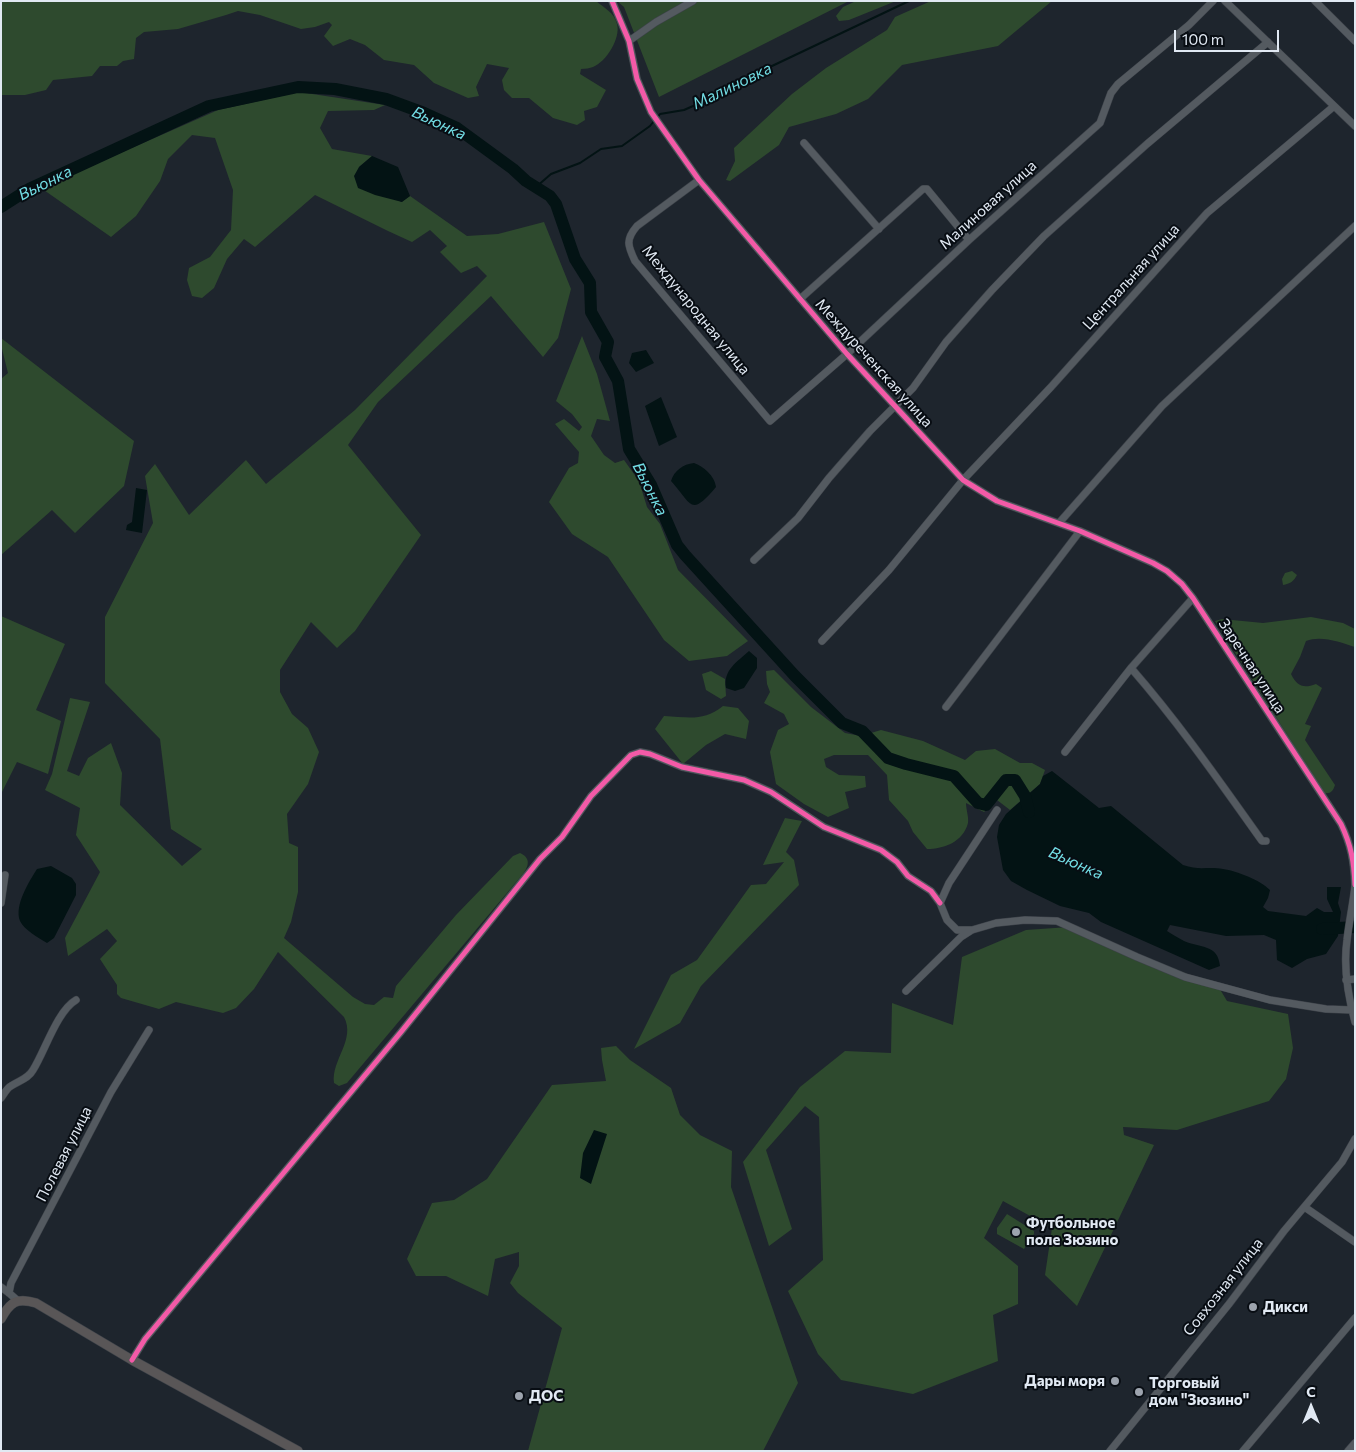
<!DOCTYPE html>
<html>
<head>
<meta charset="utf-8">
<style>
  body { margin:0 }
  #map { position:relative; width:1356px; height:1452px; overflow:hidden; background:#1e252d; font-family:Commissioner,sans-serif }
  canvas { display:block }
  .frame { position:absolute; inset:0; border:2px solid #e1e9f3; pointer-events:none }
  .north { position:absolute; left:1286px; top:1382px; width:50px; height:50px; -webkit-text-stroke:4px #080d13; paint-order:stroke; rotate:0deg; font-size:14px; font-weight:700; line-height:20px; text-align:center; color:#e1e9f3 }
  .north::after { content:''; display:block; margin:auto; width:18px; height:22px; background:#e1e9f3; clip-path:polygon(50% 0,100% 100%,50% 72%,0 100%) }
  .scale { position:absolute; left:1174px; top:30px; width:105px; height:22px; box-sizing:border-box; border:2px solid #e1e9f3; border-top:0; padding-left:6px; font-size:15px; line-height:18px; white-space:nowrap; color:#e1e9f3; -webkit-text-stroke:4px #080d13; paint-order:stroke }
</style>
</head>
<body>
<div id="map">
<canvas width="1356" height="1452"></canvas>
<div class="frame"></div>
<div class="north">С</div>
<div class="scale">100 m</div>
</div>
<script>
const context = document.querySelector('canvas').getContext('2d');
context.lineJoin = 'round';
function paint(path, color) {
  context.fillStyle = color;
  context.fill(path, 'evenodd');
}
function strokePath(path, color, width, dash) {
  context.strokeStyle = color;
  context.lineWidth = width;
  context.lineCap = dash ? 'butt' : 'round';
  context.setLineDash(dash || []);
  context.stroke(path);
}
function label(font, color, halo, rows, align = 'center') {
  context.font = font + ' Commissioner,sans-serif';
  context.lineWidth = 4;
  context.setLineDash([]);
  context.textBaseline = 'middle';
  context.strokeStyle = halo;
  context.fillStyle = color;
  for (const [text, x, y, turn = 0] of rows) {
    context.save();
    context.translate(x, y);
    context.rotate((+turn || 0) * Math.PI / 180);
    context.textAlign = isNaN(turn) ? turn : align;
    if (halo) context.strokeText(text, 0, 0);
    context.fillText(text, 0, 0);
    context.restore();
  }
}
paint(new Path2D(`
  M1 1H596C604 8 614 12 617 24 621 38 606 62 593 67 590 68 585 69 581 69L580 74 606 90 597 107 584 111 585 120 577 125 553 118 529 98H512L504 90 502 80 509 68 487 64 476 87 479 96 468 98 434 83 414 65 384 60 365 45 350 39 333 46 324 36 332 25 329 22 315 27 301 29 260 15 238 11 226 15 178 29 144 32 136 38 134 59 123 61 117 66H100L92 76 53 80 46 90 25 95H1Z
  M617 1H849L659 97 624 7Z
  M856 1H896L849 20 839 21 836 16 843 7Z
  M931 1H1052L998 46 902 65 868 99 836 114 789 127 779 145 730 181 726 180 735 161 734 148 792 94 826 68 887 30 895 17Z
  M299 92 385 105 374 110 328 111 320 128 332 149 372 156 359 167 401 202 410 196 467 236 498 234 544 222 571 289 558 338 543 357 491 296 378 402 348 445 421 535 355 631 337 648 311 622 280 670V692L292 714 308 728 319 752 308 784 287 814 289 843 298 847V892L291 922 284 938 353 997 365 1004 374 1005 384 997 393 998 396 986 456 915 513 856 520 853C531 858 529 866 523 874L347 1083 339 1086 334 1083C331 1060 356 1040 344 1017L278 952 254 989 236 1008 223 1013 176 1002 159 1009 121 998 117 994V985L100 959 117 941 107 929 68 956 65 938 100 872 76 835 80 808 45 790 52 774 70 698 90 702 67 771 79 776 88 758 111 743 122 773 120 805 182 866 202 849 171 829 160 739 105 683V617L153 523 145 476 155 464 189 515 246 460 266 484 355 410 487 276 477 266 461 273 440 252 447 246 430 230 412 242 388 231 315 195 255 247 244 239 227 259 214 288 202 298 192 296 187 280 189 268 210 257 231 230 233 190 215 138 192 135 168 159 160 181 136 216 111 237 41 188 218 110Z
  M582 336 597 374 610 421 597 419 591 436 604 455 615 463 624 460 639 481 647 507 660 524 678 570 748 641 727 656 689 661 664 640 608 557 572 534 549 502 569 468 578 463 579 452 555 424 564 419 579 431 582 427 572 414 556 401Z
  M1 338 134 441 124 486 75 533 52 510 1 555V379L8 373 1 345Z
  M1292 571 1297 575C1294 581 1290 584 1283 585L1282 579 1285 573Z
  M1 616 65 644 36 710 61 721 48 774 17 762 1 794Z
  M1311 617 1343 623 1355 629V647C1340 642 1321 635 1306 641L1300 657 1291 674C1297 686 1303 689 1316 684L1322 688 1305 724 1311 726 1305 740 1335 785C1333 791 1331 794 1324 793L1215 621 1222 619 1263 623Z
  M774 670 811 707 845 733 861 736 881 730 923 741 965 760 976 751 995 749 1020 763H1032L1045 770 1040 784 1010 810 997 800 984 812 966 803C966 809 969 818 968 823 963 842 944 849 927 849L913 832 908 821 889 800 887 775 868 755H834L824 759 826 767 839 775 865 776 866 787 845 792 849 808 828 817 804 804 776 784 770 752 778 730 789 724 784 714 764 703 770 692 767 684 766 671Z
  M711 671 725 679 726 696 721 699 706 690 702 674Z
  M723 706 738 708 749 721 746 739 725 734 706 745 683 764 655 729 664 716C688 717 703 722 723 706Z
  M785 818 802 821 786 852 794 860 799 885 701 986 680 1023 634 1049 671 975 697 960 751 885 766 884 784 862 763 865Z
  M1069 927 1218 986 1227 1001 1288 1014 1293 1048 1286 1079 1269 1101 1177 1130 1123 1127 1124 1135 1154 1145 1077 1306 1045 1275 1052 1228 1003 1201 984 1238 1018 1266V1304L993 1315 998 1361 913 1394 841 1380 818 1354 788 1291 823 1260 819 1117 805 1106 766 1150 792 1229 769 1246 743 1162 800 1087 845 1051 891 1053 892 1003 953 1025 962 957 1026 930Z
  M616 1046 630 1060 671 1088 680 1115 700 1135 732 1151 731 1187 798 1383 763 1451H528L562 1328 518 1293 510 1283 519 1266V1252L495 1259 488 1296 446 1276H416L407 1259 432 1203 454 1200 487 1179 552 1085 606 1081 602 1060 601 1048Z
  M1007 1214 1034 1231V1234L1024 1249 997 1234V1228Z`), '#2e4a2e');
paint(new Path2D(`
  M372 156 398 167 410 196 402 202 375 195 358 188 354 176 359 167Z
  M29 189 26 199 12 203 1 211V202L8 197Z
  M646 350 654 363 636 372 629 363 632 353Z
  M661 397 677 437 659 446 645 406Z
  M694 463C703 466 715 476 716 487 690 518 692 504 671 481 674 471 683 464 694 463Z
  M136 488 147 490 142 533 126 530 127 525 132 522Z
  M749 651 757 658V668L744 688 735 691 726 688C723 670 737 662 749 651Z
  M1052 771 1099 808 1111 806 1183 865C1200 871 1208 866 1223 869 1237 871 1260 880 1270 890L1268 898 1263 907 1268 911 1306 916 1317 908 1324 912H1333L1327 899V887H1341L1338 903 1341 912 1338 936 1326 954 1307 959 1292 968 1277 960 1276 940 1264 935 1226 936 1170 925 1167 931C1172 934 1178 938 1184 941 1200 948 1218 944 1220 966L1209 970 1101 922 1089 913 1060 906 1027 890 1011 881 1003 870 997 837 999 825 1006 814 1040 784 1043 776Z
  M51 866 72 878 76 884V895L54 938 47 943C39 938 24 930 20 921 14 905 29 882 37 869Z
  M594 1130 607 1134 591 1184 580 1178 583 1153Z`), '#031314');
strokePath(new Path2D(`
  M657 118 660 114 684 110 709 99 723 89 736 87 753 75 909 1
  M536 187 551 174 580 163 601 149 622 146 650 126 654 121`), '#031314', 2);
strokePath(new Path2D(`
  M1 207 29 189 209 106 298 87 335 89 386 99 424 113 457 128 513 169 526 181 550 196 556 204 575 259 590 283 591 312 608 342 605 357 618 381 629 449 651 485 677 545 685 555 795 676 842 723 862 731 888 758 906 764 954 776 978 803 986 805 1006 780H1015L1025 796 1029 812
  M1322 929 1355 927`), '#031314', 12);
const minor = new Path2D(`
  M612 1 629 41 637 79 651 112 699 180 847 354 963 480 997 501 1080 531 1153 563 1167 571 1182 584 1193 598 1341 824C1351 845 1354 861 1355 885
  M1225 1 1355 126
  M1315 1 1355 41
  M629 41 656 22 693 1
  M804 143 879 229
  M699 180 637 226C625 240 628 246 635 261L770 421 847 354 969 240 1100 123 1111 93 1118 84 1189 25 1213 1
  M800 299 923 189H927L969 240
  M1059 523 1162 406 1355 226
  M754 560 798 518 829 478 870 431 913 388 946 342 992 290 1044 236 1147 144 1268 42
  M822 641 889 570 963 480 1051 387 1207 213 1333 107
  M1131 668C1179 723 1220 782 1262 841H1266
  M946 707 1080 531
  M1065 752 1131 668 1193 598
  M1355 886C1353 904 1349 922 1347 940 1343 968 1348 996 1355 1022
  M1 903 5 875
  M972 930H957L947 920 940 903 949 883 997 810
  M1346 980 1355 979
  M906 991 961 937 972 930 996 923 1025 920 1057 921 1137 957 1185 977 1270 1000 1326 1009 1352 1010
  M1 1098C4 1094 7 1088 11 1086 20 1080 28 1079 33 1070 45 1051 57 1011 76 1000
  M1306 1208 1355 1242
  M1 1287 9 1293 17 1300
  M9 1293 11 1283 111 1092 149 1030
  M132 1360 145 1339 401 1032 540 859 562 837 591 796 631 755 640 752 650 754 682 767 744 780 771 792 824 827 881 850 897 862 908 876 931 891 940 903
  M1110 1451 1229 1304 1284 1231 1342 1162 1355 1139
  M1243 1451 1355 1318
  M1348 1451 1355 1443`);
const major = new Path2D(`
  M1 1319C10 1302 17 1297 36 1303L132 1360 298 1451`);
strokePath(minor, '#3d4249', 8);
strokePath(major, '#3d4249', 10);
strokePath(minor, '#545a60', 7);
strokePath(major, '#595657', 9);
strokePath(new Path2D(`
  M612 1 629 41 637 79 651 112 699 180 847 354 963 480 997 501 1080 531 1153 563 1167 571 1182 584 1193 598 1341 824C1351 845 1354 861 1355 885
  M132 1360 145 1339 401 1032 540 859 562 837 591 796 631 755 640 752 650 754 682 767 744 780 771 792 824 827 881 850 897 862 908 876 931 891 940 903`), '#f35aa7', 5);
for (const [x, y, r, color] of [
  [1016,1232,5,"#9da4ae"],
  [1253,1307,5,"#9da4ae"],
  [1115,1381,5,"#9da4ae"],
  [1139,1392,5,"#9da4ae"],
  [519,1396,5,"#9da4ae"]
]) {
  const dot = new Path2D();
  dot.arc(x, y, r, 0, 2 * Math.PI);
  context.fillStyle = color;
  context.fill(dot);
  strokePath(dot, '#080d13', 2);
}
label('15px', '#e1e9f3', '#080d13', [
  ["Малиновая улица",988,205,-42],
  ["Центральная улица",1131,277,-48],
  ["Международная улица",696,310,51],
  ["Междуреченская улица",874,363,48],
  ["Заречная улица",1252,666,57],
  ["Полевая улица",64,1154,-63],
  ["Совхозная улица",1223,1287,-52]
]);
label('bold 15px', '#e1e9f3', '#080d13', [
  ["Футбольное",1026,1223],
  ["поле Зюзино",1026,1240],
  ["Дикси",1263,1307],
  ["Дары моря",1105,1381,"right"],
  ["Торговый",1149,1383],
  ["дом \"Зюзино\"",1149,1400],
  ["ДОС",529,1396]
], 'left');
label('italic 16px', '#72dde4', '#080d13', [
  ["Малиновка",732,86,-26],
  ["Вьюнка",439,123,25],
  ["Вьюнка",45,183,-27],
  ["Вьюнка",650,489,63],
  ["Вьюнка",1076,863,24]
]);
</script>
</body>
</html>
